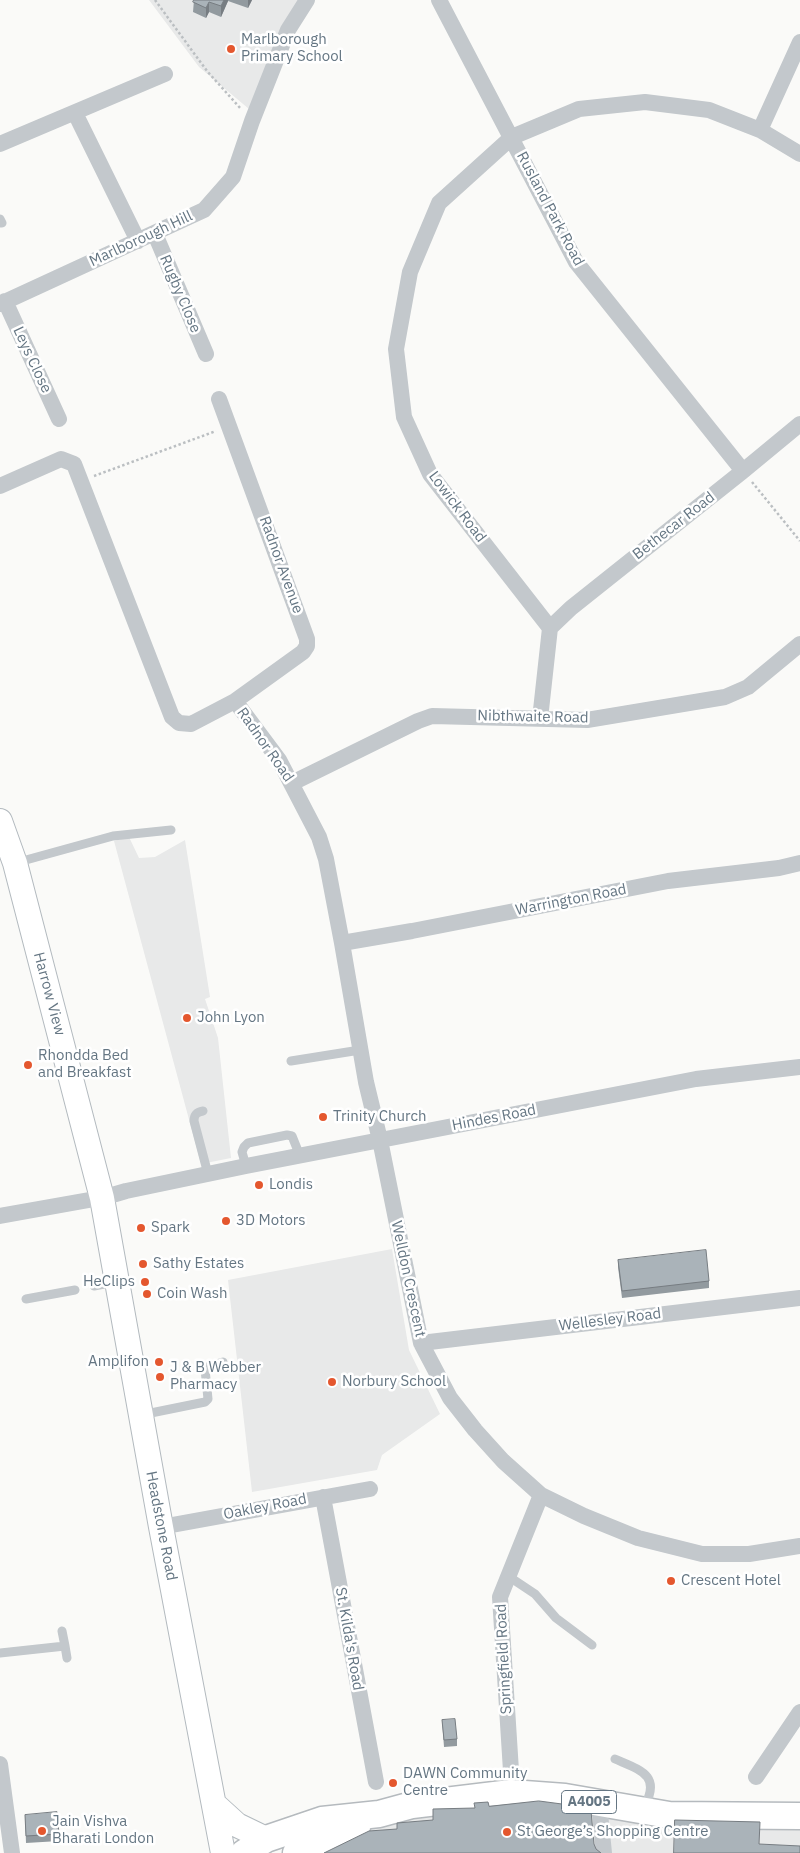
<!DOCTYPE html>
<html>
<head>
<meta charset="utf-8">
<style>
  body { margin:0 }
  canvas { display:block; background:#fafaf8 }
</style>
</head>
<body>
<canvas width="800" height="1853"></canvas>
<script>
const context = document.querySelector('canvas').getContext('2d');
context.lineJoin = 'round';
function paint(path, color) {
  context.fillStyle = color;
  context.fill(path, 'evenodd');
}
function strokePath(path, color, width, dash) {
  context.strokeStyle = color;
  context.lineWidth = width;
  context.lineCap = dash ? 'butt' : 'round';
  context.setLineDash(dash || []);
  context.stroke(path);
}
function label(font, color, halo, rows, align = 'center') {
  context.font = font + ' "IBM Plex Sans",sans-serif';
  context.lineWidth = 5;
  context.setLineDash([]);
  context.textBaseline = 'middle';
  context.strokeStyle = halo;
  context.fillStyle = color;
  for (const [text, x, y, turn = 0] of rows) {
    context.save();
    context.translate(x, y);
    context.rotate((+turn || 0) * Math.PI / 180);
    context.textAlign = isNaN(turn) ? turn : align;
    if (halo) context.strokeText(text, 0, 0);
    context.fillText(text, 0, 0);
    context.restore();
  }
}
paint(new Path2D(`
  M149 0H305L249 109 199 67Z
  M129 837 139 858 155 857 185 840 210 997 205 999 218 1038 231 1158 201 1164 114 841Z
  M392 1249 409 1350 440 1414 382 1455 377 1470 252 1492 228 1280Z
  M508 1801 724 1826 800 1830V1853H319L384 1817Z`), '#e8e9e9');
const secondary = new Path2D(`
  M0 821 15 863 102 1198 161 1527 223 1853
  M215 1805 237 1825 266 1839`);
const primary = new Path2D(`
  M244 1853 266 1839 322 1820 379 1814 412 1805 511 1793 565 1797 669 1815 800 1816
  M296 1853 358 1824`);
strokePath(secondary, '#b3babf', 26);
strokePath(primary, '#b5babe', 29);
strokePath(new Path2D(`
  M155 0 207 71 241 109
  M94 476 216 431
  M752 482 800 541`), '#bbbfc2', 2.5, [2.5, 2.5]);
strokePath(new Path2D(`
  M0 219 2 223H0
  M15 863 113 836 171 830
  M291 1061 360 1050
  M203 1111C197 1112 194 1114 194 1121L208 1174
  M246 1166 242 1152 244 1147 248 1143 287 1135 292 1136 300 1156
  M94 1286 115 1282
  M26 1299 75 1290
  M141 1415 205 1402 208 1399 205 1369 207 1367 223 1362
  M508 1576 535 1594 556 1618 592 1645
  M65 1646 67 1658
  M0 1653 65 1646 62 1631
  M615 1759C640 1770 662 1775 644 1807`), '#c3c8cc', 9);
strokePath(new Path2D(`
  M439 0 576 262 743 471
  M75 113 138 241
  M760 130 800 42
  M0 144 165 74
  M155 234 206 354
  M5 301 59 419
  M0 304 204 210 233 177 252 121 288 30 307 0
  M219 399 307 639V646L303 652 235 701
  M0 486 61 459 74 464 172 717 179 723 191 724 235 701 279 760 319 837 326 859 342 943 366 1082 380 1140 421 1343 450 1398 475 1430 503 1461 541 1495 584 1516 638 1538 702 1554H749L800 1546
  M550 628 571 608 743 471 800 424
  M540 719 550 628 430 474 404 417 396 349 410 272 439 203 512 137 579 109 645 102 709 110 760 130 800 154
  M292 783 418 721 432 716 587 720 725 697 748 687 800 644
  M342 943 412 931 668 881 779 868 800 863
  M102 1198 126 1191 246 1166 696 1079 800 1067
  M0 1216 89 1200
  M421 1343 800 1298
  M323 1497 376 1782
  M161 1527 370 1489
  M0 1764 12 1853
  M511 1771 500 1597 541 1495
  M756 1777 800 1712
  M599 1803 604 1853`), '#c3c8cc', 16);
strokePath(secondary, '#fff', 24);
strokePath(primary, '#fff', 26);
paint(new Path2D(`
  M194 0H252L248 8 228 1 221 17 209 12 206 18 193 12Z
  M618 1260 709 1281V1288L622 1298 618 1267Z
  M442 1720 457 1739V1746L444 1747Z
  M25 1815 59 1834V1841L26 1843Z`), '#929a9f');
paint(new Path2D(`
  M224 0H228V1L221 17V6Z
  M248 0H252L248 8Z
  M209 2V12L206 18V8Z`), '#777d82');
const building = new Path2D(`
  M194 0H224L221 6 209 2 206 8 193 2Z
  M706 1250 709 1281 622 1291 618 1260Z
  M455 1719 457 1739 444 1740 442 1720Z
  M539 1801 577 1806 578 1812 591 1811 594 1844 596 1849 601 1853H324L369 1831 397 1829V1823L433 1820V1809L475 1808 474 1803 488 1802 489 1806Z
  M57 1812 59 1834 26 1836 25 1815Z
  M675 1820 760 1822 759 1844 800 1846V1853H674Z`);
paint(building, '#aab3b9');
strokePath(building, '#777d82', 1);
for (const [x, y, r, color] of [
  [231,49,5,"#e4572e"],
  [187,1018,5,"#e4572e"],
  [28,1065,5,"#e4572e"],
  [323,1117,5,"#e4572e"],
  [259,1185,5,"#e4572e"],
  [226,1221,5,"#e4572e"],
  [141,1228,5,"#e4572e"],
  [143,1264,5,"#e4572e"],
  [145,1282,5,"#e4572e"],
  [147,1294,5,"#e4572e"],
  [159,1362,5,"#e4572e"],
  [160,1377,5,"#e4572e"],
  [332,1382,5,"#e4572e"],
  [671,1581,5,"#e4572e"],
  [393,1783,5,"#e4572e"],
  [42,1831,5,"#e4572e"],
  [507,1832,5,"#e4572e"]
]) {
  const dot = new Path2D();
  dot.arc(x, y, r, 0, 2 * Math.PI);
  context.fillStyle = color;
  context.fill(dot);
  strokePath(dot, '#fff', 2);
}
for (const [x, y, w] of [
  [589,1802,55]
]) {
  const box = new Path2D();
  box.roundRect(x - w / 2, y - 11.5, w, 23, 4);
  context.fillStyle = '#fff';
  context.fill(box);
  strokePath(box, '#657683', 1);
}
label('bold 14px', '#657683', null, [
  ["A4005",589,1802]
]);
label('15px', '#657683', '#fff', [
  ["Marlborough",241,40],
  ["Primary School",241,57],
  ["John Lyon",197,1018],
  ["Rhondda Bed",38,1056],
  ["and Breakfast",38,1073],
  ["Trinity Church",333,1117],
  ["Londis",269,1185],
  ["3D Motors",236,1221],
  ["Spark",151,1228],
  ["Sathy Estates",153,1264],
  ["HeClips",135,1282,"right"],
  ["Coin Wash",157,1294],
  ["Amplifon",149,1362,"right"],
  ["J & B Webber",170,1368],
  ["Pharmacy",170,1385],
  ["Norbury School",342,1382],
  ["Crescent Hotel",681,1581],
  ["DAWN Community",403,1774],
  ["Centre",403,1791],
  ["Jain Vishva",52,1822],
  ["Bharati London",52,1839],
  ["St George’s Shopping Centre",517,1832]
], 'left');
label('15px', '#657683', '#fff', [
  ["Rusland Park Road",550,209,62],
  ["Marlborough Hill",141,239,-25],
  ["Rugby Close",180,294,67],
  ["Leys Close",32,360,65],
  ["Lowick Road",457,507,53],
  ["Bethecar Road",674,526,-38],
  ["Radnor Avenue",281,565,70],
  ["Nibthwaite Road",533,717,1],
  ["Radnor Road",265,745,55],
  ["Warrington Road",571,900,-11],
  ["Harrow View",49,994,75],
  ["Hindes Road",494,1118,-11],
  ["Welldon Crescent",408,1279,78],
  ["Wellesley Road",610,1320,-7],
  ["Oakley Road",265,1507,-11],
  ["Headstone Road",161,1526,79],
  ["St. Kilda's Road",349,1639,80],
  ["Springfield Road",504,1659,-93]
]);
</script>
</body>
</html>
